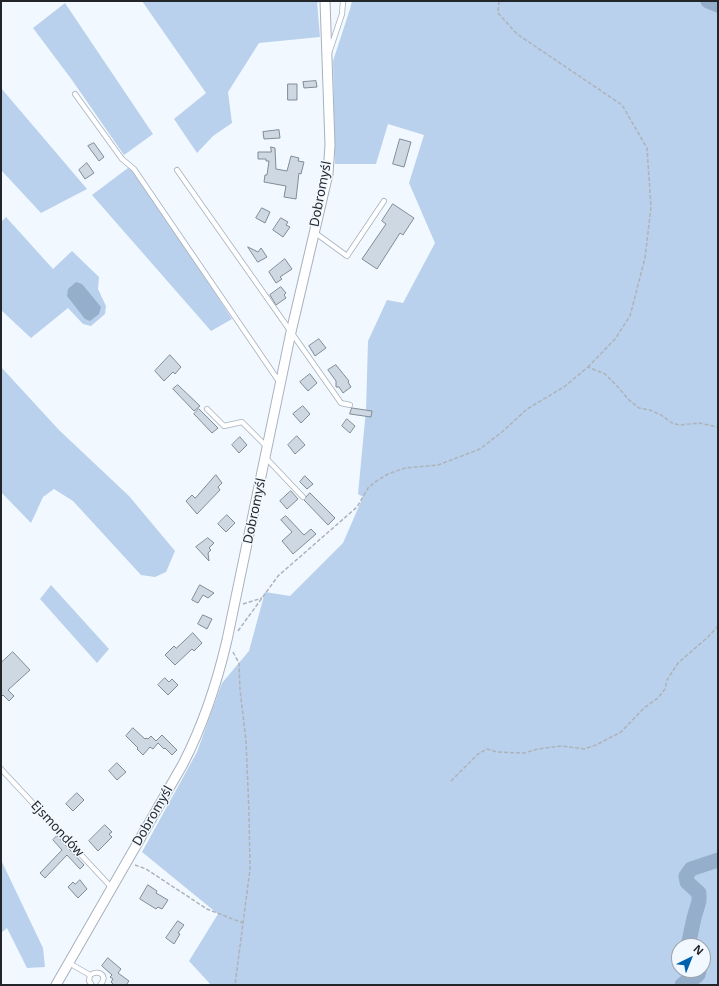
<!DOCTYPE html>
<html>
<head>
<meta charset="utf-8">
<style>
  body { margin:0 }
  #map { position:relative; width:719px; height:986px; overflow:hidden; background:#f1f8ff; font-family:"Noto Sans",sans-serif }
  canvas { display:block }
  .frame { position:absolute; inset:0; border:2px solid #22262a; pointer-events:none }
  .north { position:absolute; left:671px; top:938px; width:40px; height:40px; box-sizing:border-box; background:#f1f8ff; border:1px solid #9ea4aa; border-radius:50%; rotate:43deg; font-size:11px; font-weight:700; line-height:16px; text-align:center; color:#22262a }
  .north::after { content:''; display:block; margin:auto; width:14px; height:18px; background:#0061ae; clip-path:polygon(50% 0,100% 100%,50% 72%,0 100%) }
</style>
</head>
<body>
<div id="map">
<canvas width="719" height="986"></canvas>
<div class="frame"></div>
<div class="north">N</div>
</div>
<script>
const g = document.querySelector('canvas').getContext('2d');
g.lineJoin = 'round';
function paint(path, color) {
  g.fillStyle = color;
  g.fill(path, 'evenodd');
}
function stroke(path, color, width, dash) {
  g.strokeStyle = color;
  g.lineWidth = width;
  g.lineCap = dash ? 'butt' : 'round';
  g.setLineDash(dash || []);
  g.stroke(path);
}
function label(font, color, halo, rows, align = 'center') {
  g.font = font + ' "Noto Sans",sans-serif';
  g.lineWidth = 3;
  g.setLineDash([]);
  g.textBaseline = 'middle';
  g.strokeStyle = halo;
  g.fillStyle = color;
  for (const [text, x, y, turn = 0] of rows) {
    g.save();
    g.translate(x, y);
    g.rotate((+turn || 0) * Math.PI / 180);
    g.textAlign = isNaN(turn) ? turn : align;
    if (halo) g.strokeText(text, 0, 0);
    g.fillText(text, 0, 0);
    g.restore();
  }
}
paint(new Path2D(`
  M142,1H317L320,37L259,43L228,92L232,123L213,136L197,153L174,119L206,93Z
  M352,1H718V985H211L189,961L218,914L142,852L197,752L222,683L249,651L265,592L290,596L343,543L363,497L358,494L366,410L368,341L387,300L403,303L435,243L409,183L424,135L388,124L376,164H335L333,61L350,9ZM679,946H703V970H679Z
  M65,3L153,134L124,155L72,80L33,28Z
  M1,88L87,189L41,213L1,170Z
  M132,165L232,319L211,331L92,195Z
  M6,217L53,269L72,251L99,277L98,289L106,306L105,314L91,326L83,324L68,308L31,338L1,310V222Z
  M1,367L59,430L129,496L175,551L166,572L155,577L141,575L73,501L54,489L43,497L31,523L1,492Z
  M51,585L109,649L97,663L40,599Z
  M1,860L43,948L45,967L27,968L7,928L1,933Z`), '#b9d1ec');
paint(new Path2D(`
  M76,282L82,284L101,307L99,314L90,321L85,319L67,296L68,289Z`), '#95aecb');
stroke(new Path2D(`
  M316,1H318`), '#95aecb', 2.5);
stroke(new Path2D(`
  M708,1L718,5
  M688,946L694,918L699,901V893L687,882L686,876L691,869L718,860
  M682,985C688,978 699,980 699,970`), '#95aecb', 15);
const building = new Path2D(`
  M316,81L317,87L304,88L303,82Z
  M288,84H297V100H288Z
  M279,130L280,138L264,139L263,132Z
  M400,139L411,142L404,167L393,164Z
  M94,143L104,157L99,161L88,146Z
  M271,147L275,148L276,169L287,171L291,156L299,158L298,161L304,162L301,174L299,173L296,199L284,197L286,186L264,182L265,175H267L269,161H266V159H258V152H271Z
  M87,163L94,173L85,179L79,170Z
  M393,204L414,218L403,235L400,233L377,269L362,259L386,224L382,221Z
  M262,208L270,212L265,223L256,218Z
  M281,218L288,222L286,225L290,227L283,237L273,230Z
  M248,247L258,252L261,248L267,257L258,262Z
  M285,259L292,269L280,277L282,279L276,283L269,272Z
  M281,287L286,293L284,295L286,298L276,305L270,295Z
  M319,339L326,348L315,356L309,346Z
  M170,355L181,367L175,374L173,372L164,381L155,371Z
  M336,365L349,381L348,382L351,387L343,393L339,387H336V381L328,370Z
  M310,374L317,383L308,391L300,382Z
  M178,385L200,406L194,411L173,389Z
  M303,406L310,414L301,423L293,414Z
  M352,408L372,411L371,417L350,414Z
  M199,409L218,428L212,433L194,414Z
  M347,419L355,426L350,433L342,426Z
  M297,436L305,445L295,454L288,445Z
  M240,437L247,445L239,453L232,445Z
  M216,475L222,483L218,487L220,490L197,514L186,501L192,495L195,498Z
  M305,476L313,484L307,489L300,482Z
  M291,491L298,499L287,509L280,501Z
  M310,493L335,518L328,525L304,500Z
  M227,515L235,523L226,532L218,524Z
  M286,516L304,535L311,529L316,534L293,554L282,541L292,532L281,520Z
  M208,538L214,543L209,548L211,550L208,553L209,561L196,547Z
  M200,585L214,593L208,598L203,595L198,603L192,600Z
  M203,615L212,619L207,629L198,624Z
  M193,633L202,643L194,651L192,649L175,665L165,655L174,646L176,648Z
  M13,652L30,670L8,690L14,696L9,701L3,695L1,697V663Z
  M165,678L169,682L172,679L178,685L168,695L158,685Z
  M133,728L145,739L146,738L148,739L151,736L156,741L162,735L177,750L172,755L165,748L164,749L158,743L153,749L150,747L143,755L137,749L138,748L126,736Z
  M117,763L126,772L117,780L109,771Z
  M77,793L84,800L73,811L66,804Z
  M105,825L112,832L109,834L112,837L98,851L89,841Z
  M57,836L84,865L80,869L67,855L45,878L40,873L62,850L53,840Z
  M80,880L87,889L78,898L68,887L73,882L75,884Z
  M148,885L157,891L156,893L168,900L162,909L158,907L156,909L140,899Z
  M178,921L184,925L178,933L180,934L174,944L166,938Z
  M108,958L121,969L118,973L129,981L126,985H114L111,982L113,979L110,977L112,975L102,966Z`);
paint(building, '#cdd8e3');
stroke(building, '#818b96', 1);
const lane = new Path2D(`
  M329,53L342,14L343,1
  M75,94L122,159L134,169L280,383
  M177,170L341,403L350,405
  M314,232L347,256L384,201
  M207,409L224,426L242,422L267,447
  M266,458L303,497
  M1,769L112,888
  M69,963L90,975
  M90,975C99,969 109,976 100,985
  M90,975L89,981L92,985`);
const street = new Path2D(`
  M56,985L183,764C203,725 217,683 227,640L291,332L328,174L330,145L325,1`);
stroke(lane, '#a7b1bc', 6);
stroke(street, '#a7b1bc', 11);
stroke(new Path2D(`
  M499,1L498,13L517,34L622,105L647,148L651,207L645,258L630,316L615,339L588,367
  M243,604L262,598
  M238,631L278,576L357,507L368,488L375,482L388,474L405,468L438,465L480,449L502,432L527,409L564,387L588,367L605,374L618,387L628,399L639,408L650,410L661,415L672,423L680,425L699,423L718,427
  M233,652L239,663L240,690L246,740L249,813L250,869L235,985
  M451,781L478,754L487,749L497,752L524,753L538,749L562,746L584,749L596,745L621,732L644,708L658,698L665,689L667,680L678,663L708,637L718,626
  M135,865L146,869L207,909L243,923`), '#adb3b9', 1.5, [4, 2]);
stroke(lane, '#fff', 4.5);
stroke(street, '#fff', 9);
label('13px', '#22262a', '#f1f8ff', [
  ["Dobromyśl",321,194,-79],
  ["Dobromyśl",255,511,-78],
  ["Dobromyśl",153,816,-60],
  ["Ejsmondów",57,829,47]
]);
</script>
</body>
</html>
